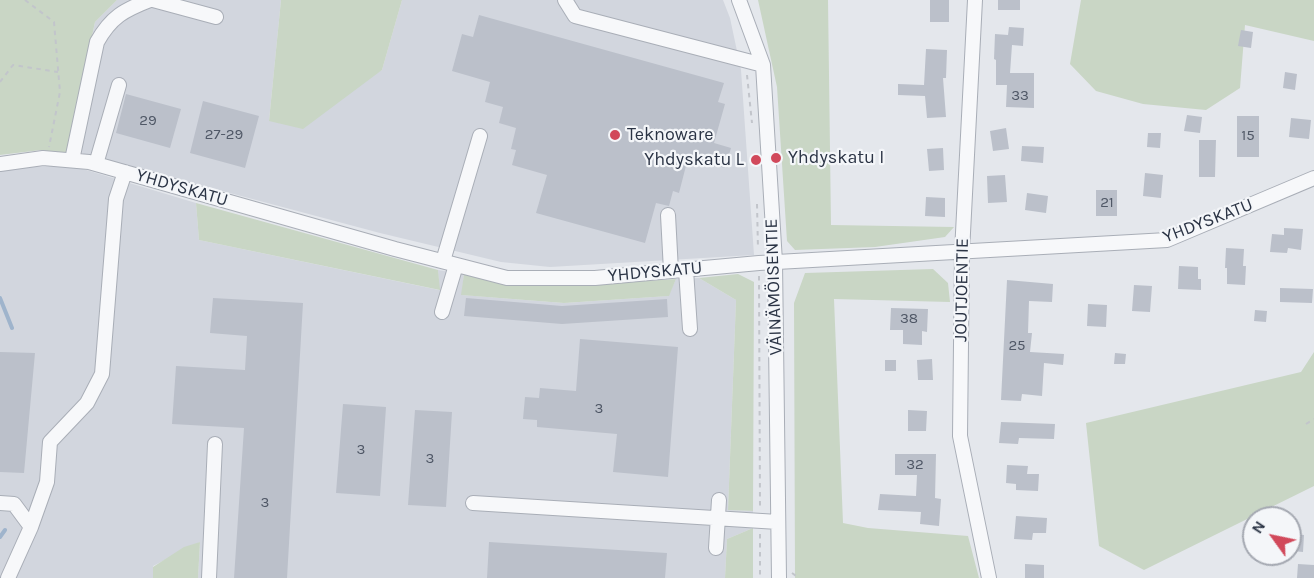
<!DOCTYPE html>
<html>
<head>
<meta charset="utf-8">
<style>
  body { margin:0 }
  #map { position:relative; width:1314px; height:578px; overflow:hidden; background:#e4e7ec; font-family:Karla,sans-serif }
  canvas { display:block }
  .north { position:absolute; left:1242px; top:506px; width:60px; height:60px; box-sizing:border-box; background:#f4f6f9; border:2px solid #a4a8b1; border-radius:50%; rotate:303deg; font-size:16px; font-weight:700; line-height:24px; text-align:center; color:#2b3445 }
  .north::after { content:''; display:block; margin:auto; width:21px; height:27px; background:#d1495b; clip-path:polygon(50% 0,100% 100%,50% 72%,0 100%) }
</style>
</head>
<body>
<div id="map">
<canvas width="1314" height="578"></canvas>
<div class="north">N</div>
</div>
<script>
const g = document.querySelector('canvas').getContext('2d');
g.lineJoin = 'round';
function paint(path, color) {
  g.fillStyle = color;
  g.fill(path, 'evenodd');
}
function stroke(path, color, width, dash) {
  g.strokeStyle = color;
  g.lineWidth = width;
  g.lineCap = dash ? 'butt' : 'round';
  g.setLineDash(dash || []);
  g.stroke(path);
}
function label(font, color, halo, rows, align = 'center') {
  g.font = font + ' Karla,sans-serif';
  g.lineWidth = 4.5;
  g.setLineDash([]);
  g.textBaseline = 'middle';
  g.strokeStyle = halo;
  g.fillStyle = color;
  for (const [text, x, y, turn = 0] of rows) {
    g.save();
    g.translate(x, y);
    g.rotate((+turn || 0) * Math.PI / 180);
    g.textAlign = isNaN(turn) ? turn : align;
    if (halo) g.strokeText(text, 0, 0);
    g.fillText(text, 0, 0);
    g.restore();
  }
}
paint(new Path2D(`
  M117,0H281L269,121L382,70L402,0H723L730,18L741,70L754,255L550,267L501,262L380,233L91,156L67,154L95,22Z
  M56,166L83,169L196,203L199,240L439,290L438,270L464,274L462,295L564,303L668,296L676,279L699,278L736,300L728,510L753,511V528L727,539L725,578H198L200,542L153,566V578H5L0,576V170L8,168Z`), '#d2d6de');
paint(new Path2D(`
  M0,0H117L95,22L67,154L41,150L0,155Z
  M281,0H402L382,70L303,129L269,121Z
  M758,0H828L831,225L954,227L945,237L875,247L795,250L787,241L777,87Z
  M1081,0H1314V41L1245,25L1240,88L1206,110L1143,104L1096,91L1070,64Z
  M196,203L438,270L440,290L199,240Z
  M933,269L948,283L950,302L834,299L843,523L868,528L968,536L979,578H795L794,303L805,273Z
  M464,274L597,284L676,279L669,296L564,303L461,295Z
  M738,274L754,282L753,511L728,510L736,300L699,278Z
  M1314,352V486L1144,570L1099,546L1086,423L1301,372Z
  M753,528V578H725L727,539Z
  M200,542L198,578H153V567L184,547Z`), '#c9d6c5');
stroke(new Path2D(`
  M0,298L12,328
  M0,537L5,530`), '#9fb4cc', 4);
paint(new Path2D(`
  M930,0H949V22H930Z
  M998,0H1020V10H998Z
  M479,15L724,83L718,102L725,104L714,143L731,148L725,168L688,158L679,193L673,191L669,206L656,203L645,243L536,213L547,175L512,165L516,150L511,149L516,128L499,123L503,107L485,102L490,82L452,71L462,34L473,37Z
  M1009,27L1024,28L1023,46L1012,45L1010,73H1034V108L1006,107L1007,85H996V60L994,59L995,34L1008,35Z
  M1241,30L1253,32L1251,48L1238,46Z
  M926,49L947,50L946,78H943L946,117L927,118L925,96L898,95V84L924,85Z
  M1285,72L1297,74L1295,90L1283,88Z
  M126,94L181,109L170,148L116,133Z
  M203,101L259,116L245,168L190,153Z
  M1187,115L1202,117L1200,133L1184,131Z
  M1237,116H1259V157H1237Z
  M1291,118L1311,120L1309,139L1289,137Z
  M1006,128L1009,149L993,151L990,131Z
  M1148,133H1161L1160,148L1147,147Z
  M1199,140H1216L1215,177H1199Z
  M1022,146L1044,147L1043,163L1021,161Z
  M943,148L944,170L929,171L927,149Z
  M1145,173L1163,175L1161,198L1143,196Z
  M1005,175L1007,202L988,203L987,176Z
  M1096,190H1117V216H1096Z
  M1027,193L1048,196L1046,213L1025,210Z
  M926,197L945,198V217L925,216Z
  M1284,228L1303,229L1301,250L1288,248L1287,253L1270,252L1272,234L1284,235Z
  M1226,248L1244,249L1243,266H1246L1245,285L1227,284V268H1225Z
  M1179,266L1198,267V279H1201V290L1178,289Z
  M1007,280L1053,284L1052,302L1029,301L1028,333H1032L1030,352L1064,354L1063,365L1044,363L1042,396L1022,394L1021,401L1001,400Z
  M1134,285L1152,286L1150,312L1132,311Z
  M1280,288L1313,289L1312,303L1280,302Z
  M213,298L303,303L287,578H234L244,428L172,424L176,366L245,370L247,336L210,333Z
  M466,298L562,306L667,299L668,317L562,324L464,316Z
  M1088,304L1107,305L1106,327L1087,326Z
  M891,308L928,309L927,332L922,331V345L903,344V330H890Z
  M1255,310L1267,311L1266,322L1254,321Z
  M580,339L678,347L668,477L613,472L617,434L537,427V420L523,419L525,397L539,398L540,388L576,391Z
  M0,352L35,353L24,473L0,472Z
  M1115,353L1126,354L1125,364H1114Z
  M932,359L933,380H918L917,360Z
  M885,360H896V371H885Z
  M343,404L386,407L380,496L336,493Z
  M415,410L452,412L446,507L408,505Z
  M908,410L927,411L926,431H908Z
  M1001,422L1055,424L1054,439L1019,438L1018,444L999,443Z
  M895,454H936L935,498L941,499L939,526L920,524L921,512L878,510L880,494L916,496L917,475H895Z
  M1007,465L1028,466L1027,474H1039L1038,491L1016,490V484L1006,483Z
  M1016,516L1047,518L1046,533H1033L1032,540L1014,539Z
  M1294,534L1304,535L1303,552L1293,551Z
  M489,542L667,553L665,578H487Z
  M1025,564L1044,565V578H1025Z
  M1298,564L1314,565V578H1297Z`), '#bbc0ca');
const minor = new Path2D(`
  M153,0L216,17
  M565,0L575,16L763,65
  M739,0L763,65L775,262L779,578
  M975,0L962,252L960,436L989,578
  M72,160L97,42C111,17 124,10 150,0
  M0,164L43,158L89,162L395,249L507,278H595L759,263L1167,240L1314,178
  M96,164L119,85
  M668,215L671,271
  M443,261L480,136
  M686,270L690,329
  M442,312L456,265
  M0,503L14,504L31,527L8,578
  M473,503L778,522
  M31,527L47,482L50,442L87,403L102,374L116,199L125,172
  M716,548L719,500
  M209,578L215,444`);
stroke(minor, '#a9aeb7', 16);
stroke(new Path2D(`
  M25,0L54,22L60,92L49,147
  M747,75L752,123
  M0,82L13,65L58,72
  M757,204L758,249
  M759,276L760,507
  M1306,424L1314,419
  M760,534V578
  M792,573L799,578`), '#c2c5cb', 2, [4.5, 4.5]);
stroke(minor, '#f7f8fa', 14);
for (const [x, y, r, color] of [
  [615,135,6,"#d1495b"],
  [776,158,6,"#d1495b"],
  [756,160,6,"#d1495b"]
]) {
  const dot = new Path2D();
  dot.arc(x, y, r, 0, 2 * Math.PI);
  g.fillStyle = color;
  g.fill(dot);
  stroke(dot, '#f4f6f9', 2);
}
label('15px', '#4f5766', null, [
  ["33",1020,96],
  ["29",148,121],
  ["27-29",224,135],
  ["15",1248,136],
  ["21",1107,203],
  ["38",909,319],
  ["25",1017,346],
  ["3",599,409],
  ["3",361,450],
  ["3",430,459],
  ["32",915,465],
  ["3",265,503]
]);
label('18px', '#2b3445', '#f4f6f9', [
  ["Teknoware",627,135],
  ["Yhdyskatu I",788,158],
  ["Yhdyskatu L",744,160,"right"]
], 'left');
label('18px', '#2b3445', '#f4f6f9', [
  ["YHDYSKATU",182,188,16],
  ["YHDYSKATU",1208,221,-21],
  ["YHDYSKATU",655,272,-5],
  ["VÄINÄMÖISENTIE",774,287,-92],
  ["JOUTJOENTIE",962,290,-89]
]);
</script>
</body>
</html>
